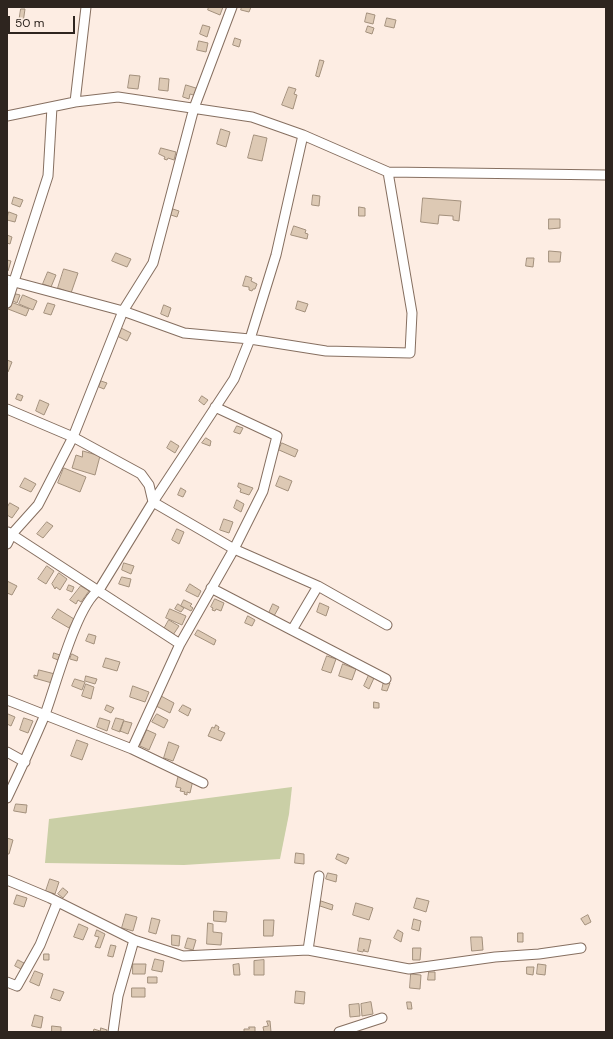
<!DOCTYPE html>
<html>
<head>
<meta charset="utf-8">
<style>
  body { margin:0 }
  #map { position:relative; width:613px; height:1039px; overflow:hidden; background:#fdede3; font-family:"DM Sans",sans-serif }
  canvas { display:block }
  .frame { position:absolute; inset:0; border:8px solid #2e251f; pointer-events:none }
  .scale { position:absolute; left:8px; top:16px; width:67px; height:18px; box-sizing:border-box; border:2px solid #2e251f; border-top:0; padding-left:5px; font-size:12px; line-height:14px; white-space:nowrap; color:#2e251f; -webkit-text-stroke:3px #fdede3; paint-order:stroke }
</style>
</head>
<body>
<div id="map">
<canvas width="613" height="1039"></canvas>
<div class="frame"></div>
<div class="scale">50 m</div>
</div>
<script>
const g = document.querySelector('canvas').getContext('2d');
g.lineJoin = 'round';
function paint(path, color) {
  g.fillStyle = color;
  g.fill(path, 'evenodd');
}
function stroke(path, color, width, dash) {
  g.strokeStyle = color;
  g.lineWidth = width;
  g.lineCap = dash ? 'butt' : 'round';
  g.setLineDash(dash || []);
  g.stroke(path);
}
paint(new Path2D(`
  M292,787L289,814L280,859L184,865L45,863L49,819Z`), '#cacfa6');
const building = new Path2D(`
  M209,7H223L220,15L208,10Z
  M242,7H251L249,12L241,10Z
  M21,9H25L23,23L19,22Z
  M367,13L375,15L373,24L365,22Z
  M387,18L396,20L394,28L385,26Z
  M203,25L210,27L207,37L200,34Z
  M368,26L374,28L372,34L366,32Z
  M235,38L241,40L239,47L233,45Z
  M199,41L208,43L206,52L197,50Z
  M320,60L324,61L319,77L316,76Z
  M130,75L140,76L138,89L128,88Z
  M160,78L169,79L168,91L159,90Z
  M186,85L199,89L197,96L190,94L189,99L183,97Z
  M289,87L296,89L294,94L297,95L293,109L282,105Z
  M221,129L230,132L226,147L217,144Z
  M254,135L267,138L262,161L248,158Z
  M161,148L176,152L174,160L168,158L167,160L164,159L165,157L159,154Z
  M313,195L320,196L319,206L312,205Z
  M14,197L23,200L20,207L12,204Z
  M423,198L461,201L459,221L453,220V216L439,215L438,224L421,222Z
  M359,207L365,208V216H359Z
  M173,209L179,211L177,217L171,215Z
  M9,212L17,215L15,222L7,220Z
  M549,219H560V228L549,229Z
  M294,226L306,230L305,233L308,234L307,239L291,235Z
  M7,235L12,237L10,244L7,243Z
  M549,251L561,252L560,262H549Z
  M116,253L131,259L127,267L112,261Z
  M527,258H534L533,267L526,266Z
  M7,260L11,261L8,271H7Z
  M64,269L78,273L70,296L65,294L66,291L58,288Z
  M48,272L56,275L51,287L43,284Z
  M246,276L252,278L251,281L257,284L255,289H253L252,291L249,290V287L243,286Z
  M16,294L20,295L17,303L13,301Z
  M23,295L37,301L33,310L19,304Z
  M298,301L308,304L305,312L296,309Z
  M11,302L29,309L26,316L8,309Z
  M48,303L55,305L51,315L44,313Z
  M164,305L171,308L168,317L161,314Z
  M121,328L131,333L127,341L117,336Z
  M7,360L12,362L8,372H7Z
  M101,381L107,383L104,389L99,387Z
  M18,394L23,396L21,401L16,399Z
  M202,396L208,400L204,405L199,401Z
  M40,400L49,404L44,415L36,411Z
  M237,426L243,428L240,434L234,432Z
  M206,438L211,441L210,446L202,443Z
  M171,441L179,446L175,453L167,448Z
  M282,443L298,450L295,457L279,450Z
  M83,451L100,456L95,475L72,468L76,455L82,457Z
  M64,468L86,477L80,492L58,483Z
  M280,476L292,481L288,491L276,486Z
  M25,478L36,484L31,492L20,487Z
  M239,483L253,488L249,495L240,492L241,489L238,487Z
  M181,488L186,491L183,497L178,495Z
  M237,500L244,504L241,512L234,508Z
  M10,503L19,508L12,518L7,515V508Z
  M224,519L233,522L229,533L220,530Z
  M47,522L53,526L43,538L37,534Z
  M177,529L184,532L179,544L172,540Z
  M124,563L134,566L131,574L122,570Z
  M47,566L54,571L46,584L38,579Z
  M59,573L67,579L60,590L56,587L55,589L52,584Z
  M122,577L131,579L129,587L119,584Z
  M7,581L17,586L12,595L7,593Z
  M190,584L201,591L198,597L186,591Z
  M69,585L74,587L72,592L67,590Z
  M81,586L89,591L81,602L78,600L76,604L70,600Z
  M215,599L224,603L221,611L216,609L215,611L212,610L213,608L211,607Z
  M184,600L192,604L190,606L193,608L191,611L181,606Z
  M320,603L329,607L326,616L317,612Z
  M178,604L184,608L181,612L175,609Z
  M273,604L279,607L274,616L269,613Z
  M58,609L74,619L69,628L52,618Z
  M170,609L186,616L182,625L166,618Z
  M248,616L255,620L252,626L245,623Z
  M169,620L179,626L173,635L164,629Z
  M198,630L216,640L214,645L195,635Z
  M89,634L96,636L94,644L86,641Z
  M54,653L60,655L58,660L53,658Z
  M72,654L78,657L77,661L70,659Z
  M327,656L336,659L331,673L322,670Z
  M106,658L120,662L117,671L103,667Z
  M343,664L356,669L352,680L339,676Z
  M39,670L55,674L52,683L34,678V675L37,676Z
  M369,675L374,678L369,689L364,686Z
  M86,676L97,679L95,684L85,681Z
  M75,679L85,682L82,690L72,686Z
  M384,681L390,683L387,691L382,690Z
  M86,684L94,687L91,699L82,696Z
  M133,686L149,692L145,702L130,697Z
  M161,696L174,703L170,713L156,706Z
  M374,702L379,703V708H374Z
  M107,705L114,708L111,713L105,710Z
  M183,705L191,709L188,716L179,711Z
  M8,714L15,717L11,726L7,724Z
  M157,714L168,720L164,728L152,722Z
  M24,718L33,721L28,733L20,730Z
  M100,718L110,721L107,731L97,727Z
  M116,718L124,720L120,732L112,729Z
  M124,721L132,723L128,734L120,731Z
  M216,725L219,727L218,730L225,733L221,741L208,736L212,727L214,728Z
  M147,730L156,734L149,750L140,746Z
  M77,740L88,744L82,760L71,756Z
  M169,742L179,746L173,761L164,758Z
  M179,774L193,780L190,793L187,792V795L184,794L185,792L180,791L181,788L176,787Z
  M16,804L27,805L26,813L14,811Z
  M7,838L13,840L9,854H7Z
  M296,853L304,854V864L295,863Z
  M338,854L349,858L346,864L336,859Z
  M328,873L337,875L336,882L326,879Z
  M50,879L59,882L55,894L46,891Z
  M63,888L68,892L63,898L58,894Z
  M17,895L27,898L24,907L14,904Z
  M417,898L429,901L426,912L414,908Z
  M321,901L333,905L332,910L320,906Z
  M356,903L373,908L369,920L353,915Z
  M214,911L227,912L226,922L214,921Z
  M126,914L137,917L133,931L122,928Z
  M588,915L591,922L585,925L581,919Z
  M152,918L160,920L156,934L149,932Z
  M414,919L421,921L419,931L412,929Z
  M264,920H274L273,936H264Z
  M208,923L213,924V932L222,933L221,945L207,944Z
  M79,924L88,928L83,940L74,937Z
  M97,930L105,934L100,948L95,947L99,937L95,936Z
  M398,930L403,933L401,942L394,938Z
  M518,933H523V942H518Z
  M172,935L180,936L179,946L172,945Z
  M471,937H482L483,950L472,951Z
  M188,938L196,940L193,950L185,948Z
  M360,938L371,940L368,952L364,951V949L363,952L358,951Z
  M111,945L116,946L113,957L108,956Z
  M413,948H421L420,960H413Z
  M44,954H49V960H44Z
  M155,959L164,961L162,972L152,970Z
  M18,960L24,963L21,969L15,966Z
  M264,960V975H254V961Z
  M133,964H146L145,974H133Z
  M239,964L240,975H234L233,965Z
  M538,964L546,965L545,975L537,974Z
  M527,967H534L533,975L527,974Z
  M35,971L43,974L39,986L30,982Z
  M429,972H435V980H428Z
  M411,974L421,975L420,989L410,988Z
  M148,977H157V983H148Z
  M132,988H145V997H132Z
  M54,989L64,992L60,1001L51,998Z
  M296,991L305,992L304,1004L295,1003Z
  M371,1002L373,1014L362,1016L361,1004Z
  M407,1002H411L412,1009H408Z
  M359,1004L360,1016L350,1017L349,1005Z
  M35,1015L43,1017L41,1028L32,1026Z
  M267,1021H270L271,1032H264L263,1027L268,1026Z
  M52,1026L61,1027V1032H52Z
  M249,1027H255V1032H244V1029H249Z
  M101,1028L107,1030L106,1032H93L94,1029L100,1031Z`);
paint(building, '#ddc9b4');
stroke(building, '#a3907c', 1);
const street = new Path2D(`
  M75,102L86,7
  M7,116L75,102L118,97L252,117L303,135L388,172L606,175
  M7,280L123,311L184,333L250,339L326,351L410,353L412,313L388,172
  M7,303L48,176L52,107
  M7,409L73,437L141,474L149,485L153,502L234,549L318,586L387,625
  M8,532L180,644
  M7,544L12,534L38,505L73,437L123,311L153,263L194,108L232,7
  M211,588L386,679
  M292,630L318,586
  M7,700L132,749L203,783
  M132,749L180,644L234,549L263,491L277,436L215,407
  M7,752L25,762
  M7,798C20,771 32,745 44,717C55,689 76,605 99,590L153,502L234,379L250,339L276,255L303,135
  M7,880L50,898L134,940L183,956L308,950L409,969L495,957L539,954L581,948
  M308,950L319,876
  M7,982L17,986L40,945L57,903
  M113,1032L118,996L134,940
  M339,1032L382,1018`);
stroke(street, '#866f60', 11);
stroke(street, '#fff', 9);
</script>
</body>
</html>
